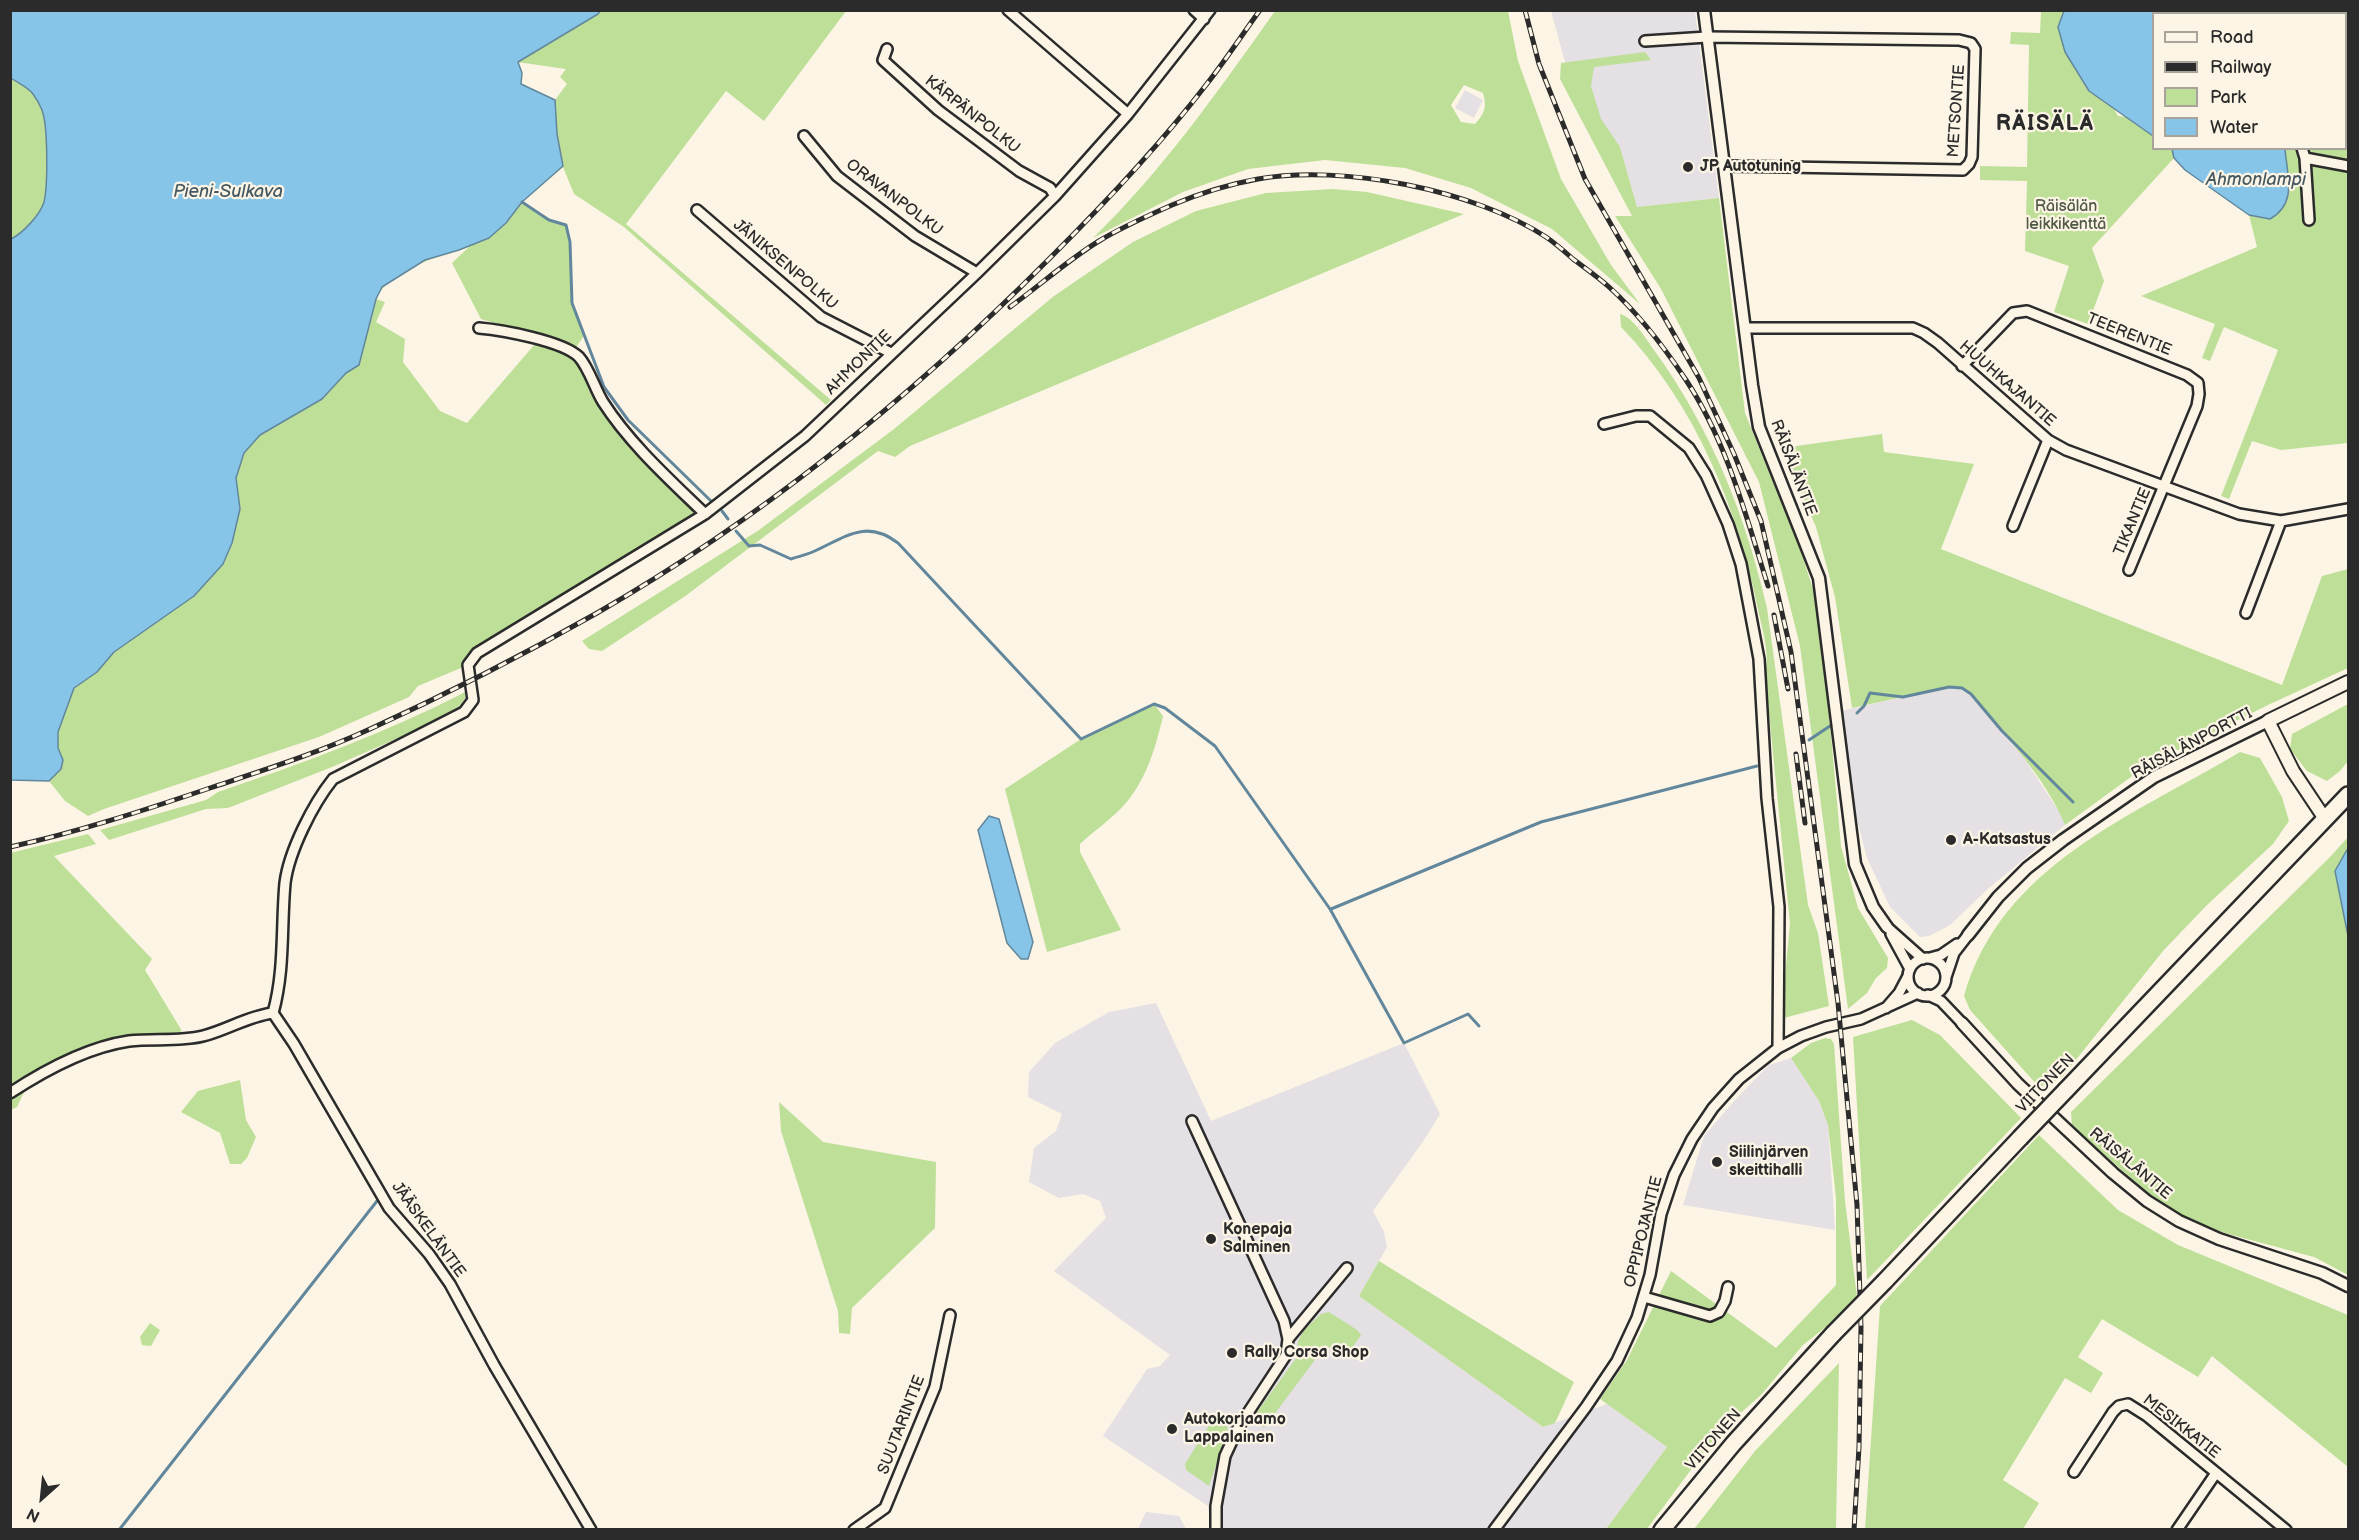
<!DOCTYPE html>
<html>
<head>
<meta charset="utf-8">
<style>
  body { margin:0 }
  #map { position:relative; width:2359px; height:1540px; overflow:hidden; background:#fcf5e5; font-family:"Balsamiq Sans",sans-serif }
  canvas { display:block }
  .frame { position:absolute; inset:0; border:12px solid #2b2b2b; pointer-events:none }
  .legend { position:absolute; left:2152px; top:12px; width:195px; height:138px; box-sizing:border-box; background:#fcf5e5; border:2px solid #a8a49b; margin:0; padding:8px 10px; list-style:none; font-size:18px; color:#2b2b2b }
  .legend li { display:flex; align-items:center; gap:12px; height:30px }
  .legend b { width:30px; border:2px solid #a8a49b }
  .north { position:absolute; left:12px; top:1468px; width:60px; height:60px; -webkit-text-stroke:4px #fcf5e5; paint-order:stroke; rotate:207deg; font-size:16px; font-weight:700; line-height:24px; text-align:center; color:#2b2b2b }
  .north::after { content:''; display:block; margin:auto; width:21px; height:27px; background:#2b2b2b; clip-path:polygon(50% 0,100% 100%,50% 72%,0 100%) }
</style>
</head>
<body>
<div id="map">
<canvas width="2359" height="1540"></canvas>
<div class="frame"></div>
<ul class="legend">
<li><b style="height:8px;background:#fcf5e5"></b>Road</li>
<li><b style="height:8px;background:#2b2b2b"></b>Railway</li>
<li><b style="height:16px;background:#bedf98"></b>Park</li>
<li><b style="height:16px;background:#86c5e7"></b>Water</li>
</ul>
<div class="north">N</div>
</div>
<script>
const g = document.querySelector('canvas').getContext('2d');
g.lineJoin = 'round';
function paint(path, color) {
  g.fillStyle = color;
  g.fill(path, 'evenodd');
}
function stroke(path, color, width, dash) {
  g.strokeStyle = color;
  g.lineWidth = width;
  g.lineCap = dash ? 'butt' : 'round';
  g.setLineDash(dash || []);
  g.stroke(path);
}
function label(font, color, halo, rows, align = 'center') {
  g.font = font + ' "Balsamiq Sans",sans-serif';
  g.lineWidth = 4.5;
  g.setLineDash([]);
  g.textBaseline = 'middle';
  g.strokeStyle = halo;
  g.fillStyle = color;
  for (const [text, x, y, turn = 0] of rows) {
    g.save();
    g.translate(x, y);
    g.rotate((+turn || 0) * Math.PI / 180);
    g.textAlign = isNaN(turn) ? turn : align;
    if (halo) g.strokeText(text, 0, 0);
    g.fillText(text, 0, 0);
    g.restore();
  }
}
paint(new Path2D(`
  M1551,11H1695L1719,198L1637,207L1620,147L1571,84Z
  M1465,90L1483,100L1474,118L1455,108Z
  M1949,687L1962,688L1971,694L2018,749L2060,813L2065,825L1989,888L1950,925L1929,936L1920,937L1890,907L1867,858L1844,770L1836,712Z
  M1156,1003L1211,1121L1404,1043L1440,1114L1424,1140L1373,1211L1384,1232L1387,1247L1359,1296L1543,1427L1607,1404L1667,1447L1606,1529H1211L1208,1506L1103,1436L1147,1369L1160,1366L1170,1355L1054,1271L1106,1218L1100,1201L1083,1194L1059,1198L1029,1182L1034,1148L1056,1131L1062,1114L1028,1097L1029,1072L1055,1043L1109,1012Z
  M1791,1058L1819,1101L1828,1125L1835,1230L1683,1205L1704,1136L1735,1100L1769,1065Z
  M1146,1512L1179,1516L1186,1529H1138Z`), '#e4e0e3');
paint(new Path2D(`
  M554,11H846L764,121L726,91L626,224L831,400L826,405L624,227L574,194L563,167L522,202L549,220L566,225L570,242L572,303L585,334L575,349L603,402L705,514L477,653L468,665L418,686L409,697L319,737L104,809L88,816L65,801L49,781L11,780L10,722L521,84L555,100L567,84L560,77L566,69L517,62ZM470,246L452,263L481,319L541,337L467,423L440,411L403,362L405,339L376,322L385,302L376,299C392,266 439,258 470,246Z
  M1275,11H1508L1518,61L1561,179L1611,265L1640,304L1552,229L1471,188L1405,168L1325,160L1248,169L1183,192L1093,238C1163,170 1219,90 1275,11ZM1464,85L1483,93C1487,107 1485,113 1475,124L1461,122L1451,105Z
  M2041,11H2064L2058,27L2065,52L2088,91L2111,104L2118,116L2126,117L2153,136L2154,148L2172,149L2174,158L2092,248L2104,281L2088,324L2054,312L2069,266L2025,251L2027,181L1980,180V166L2027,167L2029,45L2010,44L2011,32L2040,33Z
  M2269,11H2348V443L2281,450L2252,441L2229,499L2221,496L2278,350L2224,327L2210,361L2202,358L2215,324L2141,296L2257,247L2249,215L2270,219L2289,194L2285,149L2346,148V14H2270Z
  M1645,52L1651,60L1594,67L1591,86L1601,119L1620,147L1637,207L1719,198L1745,413L1801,552L1814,592L1829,714L1841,846L1858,908L1888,958L1887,968L1876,978L1867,993L1848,1009L1800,646L1759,482L1661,289L1615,216H1632L1560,79L1561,63Z
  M10,78C18,83 28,87 33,94C36,98 40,105 42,110C48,126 48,185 44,202C40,215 23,233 11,239Z
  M1333,189L1367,192L1464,214L910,446L895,457L878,451L684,597L602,651L589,649L582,641L759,530L894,429L1054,296L1133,242L1196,211L1266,193Z
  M1620,314C1633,317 1646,339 1654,350C1711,429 1745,513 1767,608L1808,905L1818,933L1829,1006L1784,1018L1782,1008L1790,924L1765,673C1770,654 1763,633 1759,614C1739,511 1695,403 1621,327Z
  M1882,434L1884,452L1974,464L1941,549L2282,685L2322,576L2348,569V668L2268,705L2146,766L2065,825C2047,780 2003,732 1971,695L1962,688L1949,687L1852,708L1835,597L1816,527L1782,448Z
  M465,692V698L459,707L421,728L332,767L228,808L206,809L109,840L100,830L206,800L218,792C303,763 386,733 465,692Z
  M1154,704L1163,716C1156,746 1147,778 1126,803C1113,818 1095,830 1080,844V852L1121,930L1047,952L1005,789L1081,739Z
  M2348,704V761L2340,771L2327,781L2307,771L2290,749L2292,734Z
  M2240,752L2260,758L2282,797L2289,821L2273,844L2207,905L2163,951L2063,1076L2049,1085L2038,1086L1970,1010L1964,996C2001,865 2133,816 2240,752Z
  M88,834L96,844L54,856L152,959L145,970L182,1031L165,1039L156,1038L84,1054L29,1081L17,1107L11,1110L10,853Z
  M2348,837V848L2335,871L2348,936V1275L2314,1257L2206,1228L2160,1203L2072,1127L2071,1112L2330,857Z
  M1912,1020L1940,1035L2021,1118L1867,1280L1853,1037Z
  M1825,1038L1831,1039L1834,1044L1845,1201L1857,1297L1827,1326L1803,1345L1761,1395L1719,1432L1647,1529H1606L1667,1447L1600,1399L1627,1360L1671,1271L1776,1348L1836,1285V1198L1828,1125L1819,1101L1791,1058L1811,1043Z
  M240,1080L246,1120L256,1137L247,1158L241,1164H230L220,1133L181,1112L198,1091Z
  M779,1102L823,1142L936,1162L935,1228L852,1308L850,1334L839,1333L838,1311L781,1131Z
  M2039,1135L2118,1210L2178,1245L2348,1315V1467L2212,1356L2198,1377L2102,1319L2078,1357L2103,1373L2091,1393L2065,1378L2003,1480L2039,1503L2023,1529H1865L1880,1306Z
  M1379,1261L1574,1382L1555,1423L1543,1427L1359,1296Z
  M1329,1312L1357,1330L1361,1335L1345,1358L1326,1345L1264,1428L1256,1420L1255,1415L1297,1357L1298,1341L1304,1330L1321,1314Z
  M150,1323L160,1330L151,1346L142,1345L140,1337Z
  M1839,1363L1836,1529H1694L1755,1451Z
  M1213,1419L1227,1426L1228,1431L1209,1486L1186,1470L1185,1464Z`), '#bedf98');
const water = new Path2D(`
  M2269,10L2270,13L2154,14L2153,136L2089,91L2065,52L2058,27L2064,11Z
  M10,11H600L598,14L518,62L522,73L521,84L555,100L557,134L563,166L522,202L506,223L489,238L459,250L425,260L382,287L376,299L359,365L346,373L322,399L260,435L244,453L236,478L240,509L232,543L223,564L194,596L114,652L97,672L74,688L58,732V748L63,760L61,769L49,781L10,780L11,239C23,233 40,215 44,202C48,185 48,126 42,110C40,105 36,98 33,94C28,87 18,83 11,78Z
  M2172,149H2285C2287,175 2298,203 2270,219L2249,215L2185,170L2174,158Z
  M989,816L999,819L1033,942L1028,959H1021L1007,943L978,830Z
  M2348,848V936L2335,871Z`);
paint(water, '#86c5e7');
stroke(water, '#62879c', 1.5);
stroke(new Path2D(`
  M522,202L549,220L566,225L570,242L572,303L604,387L628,420L711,501
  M722,511L728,519
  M736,531L749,546L760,545L791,559C800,556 810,554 819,549C848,535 868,520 898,543L1081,739L1154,704L1165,708L1215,746L1330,909L1404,1043L1468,1014L1479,1026
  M1857,713L1864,706L1870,693L1903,697L1949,687L1962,688L1971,694L2002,731L2073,802
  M1809,740L1830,726
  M1331,909L1541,822L1757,766
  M119,1530L377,1201`), '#62879c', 3);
const minor = new Path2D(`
  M1008,10L1128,114
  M1194,10L1204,19
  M2280,10V14
  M1645,41L1707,37L1959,40L1971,43L1975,49L1972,157L1969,164L1963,170L1726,166
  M887,49L883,60L938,110L1019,171L1050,188L1055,196
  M804,136L837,176L915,236L977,273
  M2302,148L2305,158L2309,220
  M2305,158L2348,166
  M697,210L821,317L891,353
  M479,328C502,330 563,341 579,357C589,368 595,389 603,402C630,444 669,479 705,514
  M1745,328H1913L1924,333L1938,343L2048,440L2066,450L2239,514L2281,521L2348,509
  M1962,366L2013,313L2027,311L2187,375L2198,383L2199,394L2197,406L2129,570
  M1604,424L1636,416H1650L1689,448L1706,475L1728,524L1741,564L1759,659L1767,798L1779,907L1778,1048
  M2013,526L2048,440
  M2246,613L2281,521
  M1887,927L1923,959
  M1891,934L1910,969
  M1930,958L1941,955L1957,944
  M1908 977a19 19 0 1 1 38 0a19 19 0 1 1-38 0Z
  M1946,977L1954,953L1968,935
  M1928,995L1941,1001L1962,1023
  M1886,1008L1899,993L1908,976
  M273,1013C285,970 281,927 285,883C289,851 313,804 333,779L464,712L473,700L468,665L477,653L705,514L805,436L977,273L1055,196L1128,114L1210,10
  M273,1013L294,1044L389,1208L429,1254L450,1284L494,1365L591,1530
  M10,1093C45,1070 88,1047 129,1041C153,1038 179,1042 203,1036C227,1030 248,1016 273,1013
  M1192,1121L1284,1321L1288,1339L1286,1355L1238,1428L1225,1456L1216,1506V1530
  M1644,1297L1710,1316L1719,1312L1725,1301L1728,1287
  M1288,1339L1347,1268
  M2074,1472L2113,1412L2119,1406L2128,1404L2147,1416L2286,1530
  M854,1530L885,1508L935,1387L950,1315
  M1494,1530L1586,1407L1617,1361L1637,1318L1650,1275L1661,1214L1674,1175L1692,1139L1713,1108L1739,1079L1778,1048L1801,1036L1826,1027L1861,1019L1918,993
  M2177,1530L2216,1473`);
const tertiary = new Path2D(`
  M1704,10L1752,385L1759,427L1819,578L1855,864L1873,907L1887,927
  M1968,935L1998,897L2027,868L2063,840L2154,777L2268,721
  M1962,1023L2018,1084L2113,1173L2147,1201L2179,1221L2219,1239L2322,1273L2348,1286`);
const secondary = new Path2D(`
  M2325,819L2293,771L2268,721L2348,682`);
const trunk = new Path2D(`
  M2066,1090L2348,795
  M1885,1281L2020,1138
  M1662,1530L1733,1444L1833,1334`);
stroke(minor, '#2b2b2b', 14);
stroke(tertiary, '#2b2b2b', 15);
stroke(secondary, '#2b2b2b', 16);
stroke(trunk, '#2b2b2b', 20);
stroke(minor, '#fcf5e5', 9);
stroke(tertiary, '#fcf5e5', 10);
stroke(secondary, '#fcf5e5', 12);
stroke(trunk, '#fcf5e5', 15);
const rail = new Path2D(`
  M1525,10L1539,64L1585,179L1699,378L1734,454L1761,521L1791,652L1838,1003L1857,1205L1861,1327L1859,1447L1854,1530
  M1010,307C1039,286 1068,260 1099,241C1122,227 1147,216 1172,205C1198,194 1230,184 1258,179C1343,164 1474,190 1546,237C1555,243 1564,251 1573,259C1585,268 1598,277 1609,287C1638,313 1664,347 1686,380C1727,442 1746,516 1768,586
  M1774,615L1788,689
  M1796,754L1805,823
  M10,847C78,832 145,810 210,788C264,770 318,753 370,729C447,694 523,655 597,613C764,517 915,394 1051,257C1105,203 1159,146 1206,85C1225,61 1242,35 1260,10`);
stroke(rail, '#2b2b2b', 5);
stroke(rail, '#fcf5e5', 3, [9]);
const trunkBridge = new Path2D(`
  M2020,1138L2066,1090
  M1833,1334L1885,1281`);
stroke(trunkBridge, '#2b2b2b', 20, []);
stroke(trunkBridge, '#fcf5e5', 15);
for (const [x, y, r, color] of [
  [1688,167,6,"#2b2b2b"],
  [1951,840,6,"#2b2b2b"],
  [1717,1162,6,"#2b2b2b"],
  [1211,1239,6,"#2b2b2b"],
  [1232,1353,6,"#2b2b2b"],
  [1172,1429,6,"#2b2b2b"]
]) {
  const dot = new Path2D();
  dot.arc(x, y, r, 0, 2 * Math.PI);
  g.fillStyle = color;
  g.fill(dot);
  stroke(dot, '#fcf5e5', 2);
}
label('16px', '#2b2b2b', '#fcf5e5', [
  ["METSONTIE",1957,111,-86],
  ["KÄRPÄNPOLKU",972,115,38],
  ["ORAVANPOLKU",894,198,37],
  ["JÄNIKSENPOLKU",785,265,40],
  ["TEERENTIE",2129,335,22],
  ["AHMONTIE",859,363,-44],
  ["HUUHKAJANTIE",2007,384,41],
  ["RÄISÄLÄNTIE",1793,468,69],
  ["TIKANTIE",2133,522,-67],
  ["RÄISÄLÄNPORTTI",2192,744,-28],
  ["VIITONEN",2046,1084,-46],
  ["RÄISÄLÄNTIE",2130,1164,40],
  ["JÄÄSKELÄNTIE",428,1230,54],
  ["OPPIPOJANTIE",1644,1232,-76],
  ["SUUTARINTIE",902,1425,-69],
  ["MESIKKATIE",2181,1427,38],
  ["VIITONEN",1714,1440,-49]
]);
label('bold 16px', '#2b2b2b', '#fcf5e5', [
  ["JP Autotuning",1700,167],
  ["A-Katsastus",1963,840],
  ["Siilinjärven",1729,1153],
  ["skeittihalli",1729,1171],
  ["Konepaja",1223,1230],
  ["Salminen",1223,1248],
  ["Rally Corsa Shop",1244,1353],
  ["Autokorjaamo",1184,1420],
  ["Lappalainen",1184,1438]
], 'left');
label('16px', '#505846', '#fcf5e5', [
  ["Räisälän",2066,207],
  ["leikkikenttä",2066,225]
]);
label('italic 18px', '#465963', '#fcf5e5', [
  ["Ahmonlampi",2256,180],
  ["Pieni-Sulkava",228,192]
]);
g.letterSpacing = '1.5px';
label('bold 22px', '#2b2b2b', '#fcf5e5', [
  ["RÄISÄLÄ",2045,124]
]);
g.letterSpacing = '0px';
</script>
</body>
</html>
